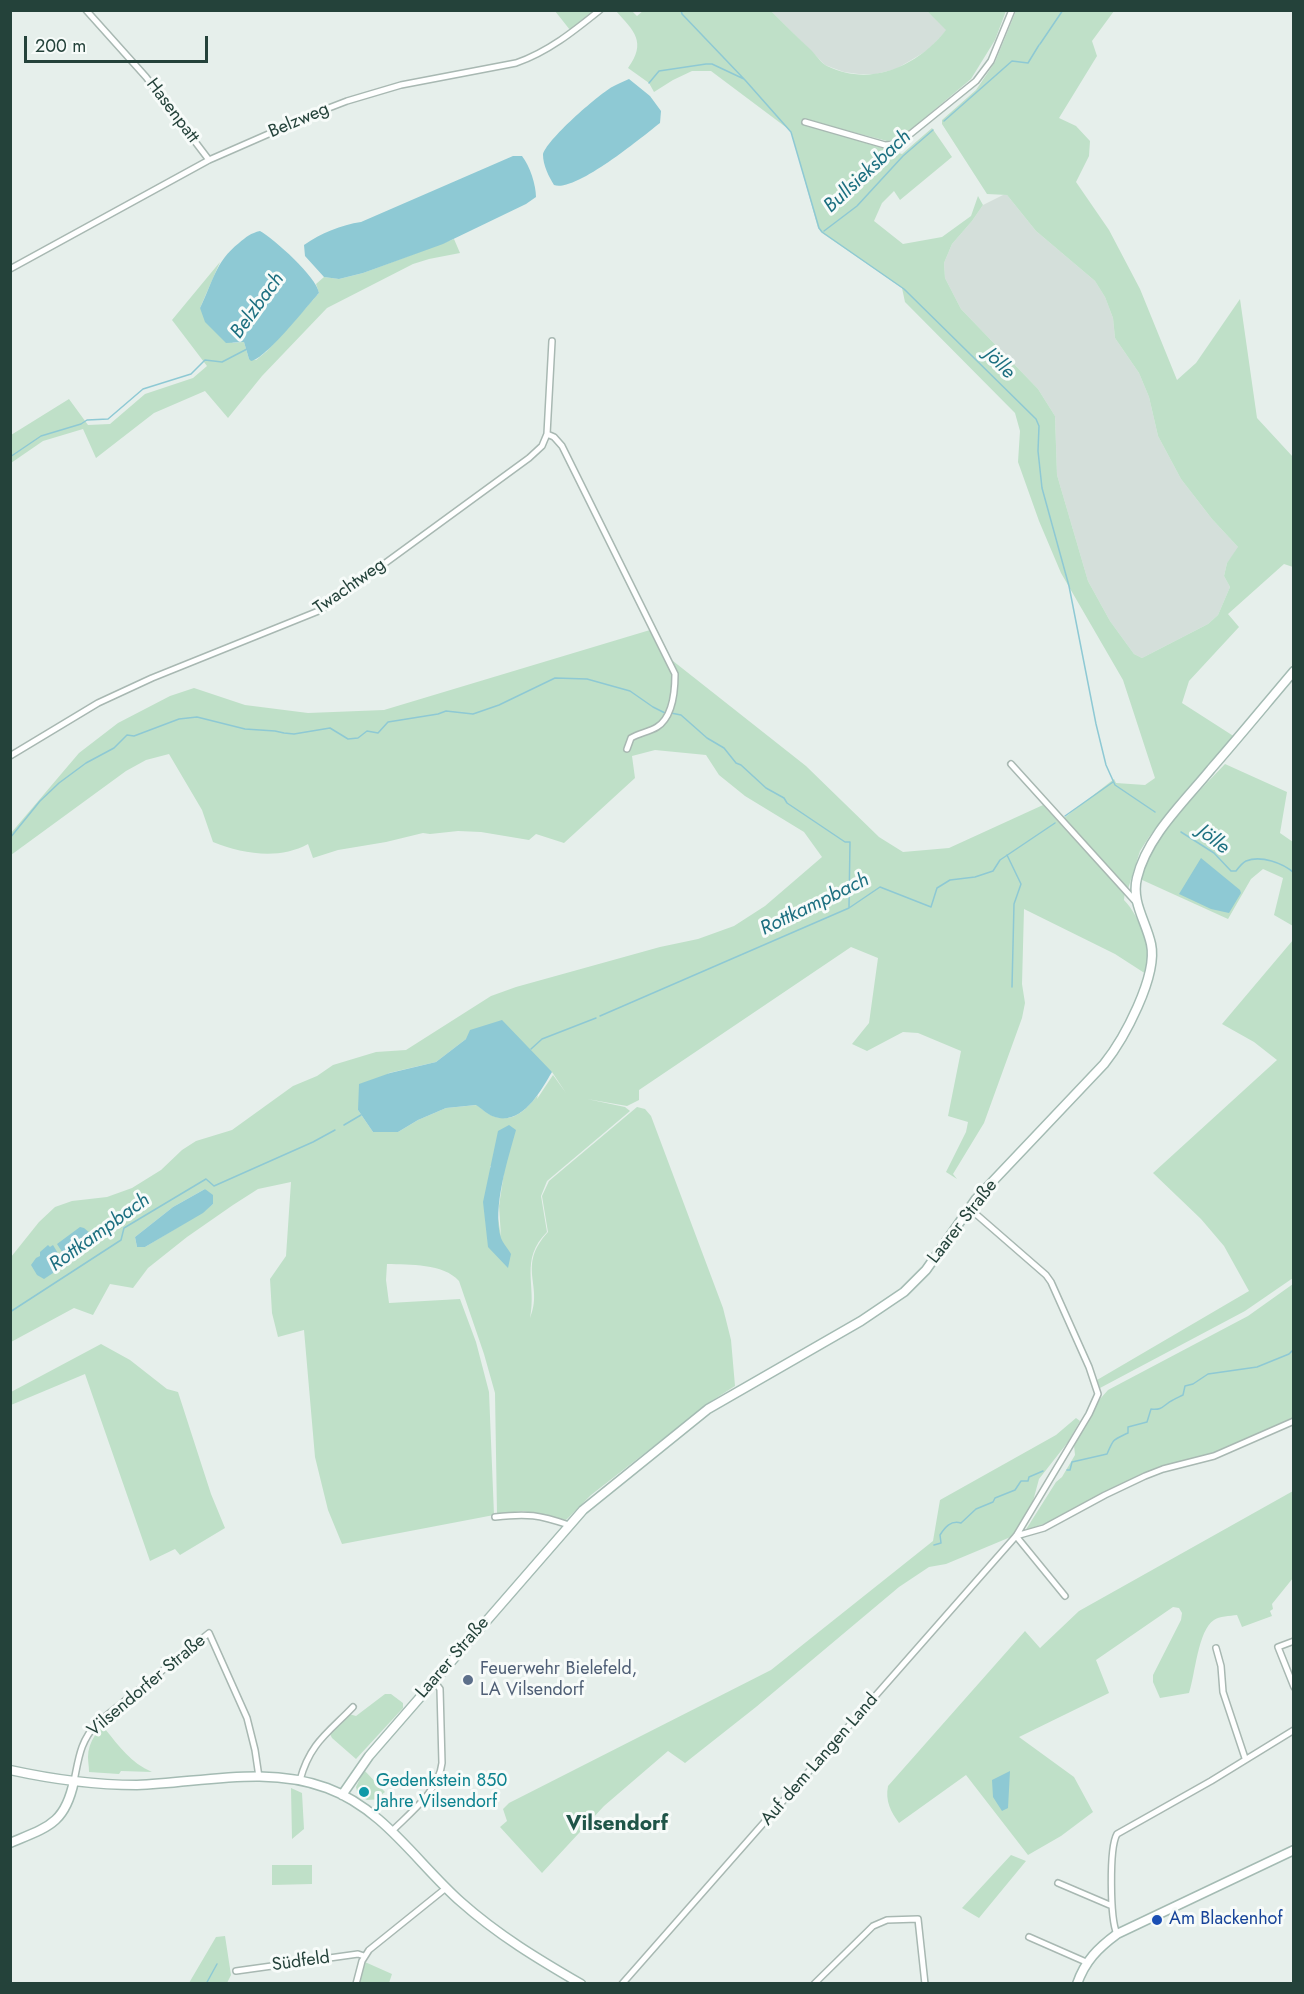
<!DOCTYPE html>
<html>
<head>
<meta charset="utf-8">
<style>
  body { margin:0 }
  #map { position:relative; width:1304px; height:1994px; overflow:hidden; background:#e6efeb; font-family:Jost,sans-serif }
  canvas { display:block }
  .frame { position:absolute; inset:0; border:12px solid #24423a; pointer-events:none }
  .scale { position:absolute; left:24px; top:36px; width:184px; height:27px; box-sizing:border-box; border:3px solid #24423a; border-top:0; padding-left:8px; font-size:18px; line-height:21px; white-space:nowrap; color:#24423a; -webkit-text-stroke:4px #f7fbf9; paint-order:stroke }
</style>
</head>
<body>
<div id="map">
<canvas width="1304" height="1994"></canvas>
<div class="frame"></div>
<div class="scale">200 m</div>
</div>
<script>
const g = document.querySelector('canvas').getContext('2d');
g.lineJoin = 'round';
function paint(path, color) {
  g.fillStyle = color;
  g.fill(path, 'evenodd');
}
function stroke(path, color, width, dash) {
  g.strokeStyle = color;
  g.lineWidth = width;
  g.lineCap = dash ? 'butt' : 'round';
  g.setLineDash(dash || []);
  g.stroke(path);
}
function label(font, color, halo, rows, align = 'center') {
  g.font = font + ' Jost,sans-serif';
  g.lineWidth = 6;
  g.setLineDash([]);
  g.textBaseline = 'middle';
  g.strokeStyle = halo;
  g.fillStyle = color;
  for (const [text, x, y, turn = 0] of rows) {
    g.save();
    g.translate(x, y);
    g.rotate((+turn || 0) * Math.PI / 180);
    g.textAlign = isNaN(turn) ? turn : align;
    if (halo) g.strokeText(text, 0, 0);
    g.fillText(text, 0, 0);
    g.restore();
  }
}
paint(new Path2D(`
  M771,11H927L947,30L928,50L896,69L876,74H859L844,72L825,65Z
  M1003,195H1007L1036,231L1095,281L1105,297L1113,318L1115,338L1139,373L1149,397L1158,436L1181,479L1212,519L1239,548L1227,563L1224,576L1230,587L1218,615L1208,624L1142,658L1134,654L1110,621L1088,581L1057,475L1055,416L1038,389L961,309L945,278L944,263L952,244L972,221L983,205Z`), '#d4dfda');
paint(new Path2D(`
  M644,10L771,11C784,24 797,37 811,50C816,55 821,63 827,66C871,88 919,65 946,30L927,11H1006L995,40L971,79L909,131L895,140L887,141L803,119L810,126L902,154L932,128L952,157L900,200L894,191L882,203L874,221L903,244L942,237L971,216L978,196L983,205L972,221L952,244L944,263L945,278L961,309L1038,389L1055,416L1057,475L1088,581L1110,621L1134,654L1142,658L1208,624L1218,615L1230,587L1224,576L1227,563L1238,547L1212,519L1181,479L1158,436L1149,397L1139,373L1115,338L1113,318L1105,297L1095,281L1036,231L1007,195L987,194L942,124V120L976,90L995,62L1016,11H1114L1092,41L1097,56L1059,118L1076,126L1090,141L1089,156L1076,182L1109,230L1140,289L1177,380L1196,363L1240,299L1257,418L1293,457V567L1284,564L1228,614L1239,627L1189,681L1182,703L1235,737L1179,798L1149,837L1140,851L1128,889L1125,891L1124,900C1141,918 1152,950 1146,974L1115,954L1024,909L1022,984L1025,1003L1022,1018L984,1123L953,1174L957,1179L946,1172L966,1132L968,1122L948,1116L961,1051L918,1033L903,1032L867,1051L852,1044L869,1023L878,958L851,947L639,1090V1100L627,1106L587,1099L625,1107L630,1111L547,1181L541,1196L547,1232C519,1260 537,1284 530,1318C544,1285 516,1267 548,1232L542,1196L549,1181L637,1107L645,1109L651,1116L723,1308L731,1340L735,1386L713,1400L591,1495L566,1520L523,1511L497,1514L495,1393L484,1354L459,1281C443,1263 410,1265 387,1264L386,1280L389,1303L460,1299L476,1342L489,1392L494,1515L342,1544L328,1510L315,1457L304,1330L278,1337L272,1313L270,1279L286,1256L291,1182L258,1189L233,1205L187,1237L148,1268L133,1288L110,1284L93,1315L74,1308L11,1342V1257L39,1222L55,1207L72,1201L107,1197L132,1188L161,1170L182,1150L196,1141L232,1130L293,1086L317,1076L333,1065L376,1052L406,1050L491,996L516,987L660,947L698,939L734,926L765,906L822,857L804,832L745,796L719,775L706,755L655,750L632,756L635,778L564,843L536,834L529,840L481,832L458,831L430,834L423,833L386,842L338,850L313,858L308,844C279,860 243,854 213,842L202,810L169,754L146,760L126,771L11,855V833L79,753L118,723L170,696L194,688L245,705L308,713L384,710L650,630L668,664L673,661L806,766L879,837L903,852L949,848L1043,805L1085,851L1101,860L1064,818L1114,779L1116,783L1145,785L1155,778L1123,680L1061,573L1039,521L1018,462L1020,431L1015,413L905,302L902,288L822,233L818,228L791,131L711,71H692L673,80L654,92L649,83L628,68C647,42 634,31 616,11H632L637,16ZM466,1039L552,1072L566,1093L553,1075L537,1099L538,1095C526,1109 514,1124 493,1116C487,1114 481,1108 477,1105L446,1108L418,1120L398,1132H373L358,1110L389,1073L436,1062ZM490,1166L504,1172L499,1206L501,1237ZM205,1189L213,1204L203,1212L145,1247H137L135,1237L173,1207Z
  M555,11H594L570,30Z
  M454,239L460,253L429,259L413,264L327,308L262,376L228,418L205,391L154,413L96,458L83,429L43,441L11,463V435L69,399L88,425L110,424L145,394L193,378L207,366L172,320L220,262L200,308L233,343L244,342L249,359L256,360L267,351L319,293L316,284L324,277L339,279L363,273Z
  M1225,764L1287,792L1280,833L1293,842V926L1274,915L1283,878L1263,869L1251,879L1228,919L1140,879C1156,832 1192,799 1225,764Z
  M1293,940V1278L1245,1311L1100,1388L1097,1380L1249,1291L1224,1246L1201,1219L1153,1173L1277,1060L1254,1042L1222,1024Z
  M1293,1284V1420L1214,1455L1123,1483L1069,1514L1025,1531L1056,1482L1062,1477L1075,1455L1074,1445L1100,1399L1108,1390L1248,1316Z
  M101,1344L130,1360L167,1389L178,1392L211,1494L225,1528L180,1555L175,1549L150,1561L85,1374L11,1405V1392Z
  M1076,1418L1080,1421L1068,1442L1039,1479L1032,1505L1013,1536L946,1564L929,1567L899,1587L756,1707L685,1763L668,1751L604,1806L542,1873L500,1827L507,1821L503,1809L509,1803L771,1670L933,1541L940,1500L1056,1435Z
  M1293,1491V1578L1272,1604L1273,1609L1270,1611L1272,1616L1242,1627L1237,1615C1230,1616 1219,1616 1214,1620C1198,1630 1195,1675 1189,1693L1160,1698L1153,1682V1675L1181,1620L1182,1613L1179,1608L1173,1607L1096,1660L1109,1693L1019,1737L1074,1777L1093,1812L1061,1836L1028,1855L966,1775L899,1823C891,1812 885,1801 888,1786L1025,1631L1040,1648L1079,1611Z
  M385,1694H391L403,1703V1708L356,1759L332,1738L330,1734L349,1714L356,1716Z
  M109,1718L105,1729C119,1746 131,1763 152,1772L121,1771L119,1774L89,1772C89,1766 88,1762 88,1757C88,1741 99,1729 109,1718Z
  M364,1770L385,1792L381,1795L383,1799L367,1800L358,1795L356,1787Z
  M291,1788L302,1793L304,1829L292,1839Z
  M1011,1855L1026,1861L979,1918L962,1908Z
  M272,1865H312V1884L272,1885Z
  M225,1936L231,1975L227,1983H189L216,1937Z
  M365,1962L392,1974L389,1983H359Z`), '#bfe0c8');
paint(new Path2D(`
  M629,79L650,96L661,111L660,123C642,137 575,193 554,185C549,177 543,165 543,155C545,141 598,95 612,87C617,84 623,82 629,79Z
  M513,156H522C530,166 536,185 536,197L526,204L443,244L363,273L339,279L324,277L305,256L304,245C321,233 341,225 361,222Z
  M260,231C274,239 317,277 319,293C307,306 266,359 251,361L249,359L244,342L226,343L205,322L200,308C213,282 215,262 239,243C246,237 251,233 260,231Z
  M1201,858L1240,890L1241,893L1229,913L1211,909L1179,894Z
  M502,1020L552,1072C540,1092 521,1128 492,1116C487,1114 481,1108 476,1105L446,1108L418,1120L398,1132H373L358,1110L359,1084L390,1073L436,1062L466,1039L470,1030Z
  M509,1125L516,1130C508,1159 492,1208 501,1238C503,1243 508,1249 511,1254L508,1268L488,1247L483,1202L498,1131Z
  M205,1189L213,1195V1204L203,1213L145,1247H137L135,1237L173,1207Z
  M80,1227L84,1228L97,1239L96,1244L68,1261L57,1244Z
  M48,1245L50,1247L53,1245L65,1265L44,1279L37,1275L31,1265L36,1258L40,1256V1252Z
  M1010,1771L1008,1808L1002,1811L993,1797L992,1780Z`), '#8ec9d4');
stroke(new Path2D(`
  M681,10L682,14L745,80L791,132L819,228L822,232L904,289L1036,419L1039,426L1038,451L1042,488L1069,586L1096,724L1106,765L1115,785L1155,812
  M1040,44L1063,10
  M649,83L659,71L706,64H712L744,79
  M944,121L1012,61L1028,63L1039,45
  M824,231L857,206L903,156L933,130
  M10,457L41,436L81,424L87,420L108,419L143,389L191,374L205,360L222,362L247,349
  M671,713L681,715L707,738L724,748L736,763L741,765L766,788L784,798L787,803L845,842H850L849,907
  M1065,816L1113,782
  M1181,832L1214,853L1231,871H1236C1239,867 1242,863 1246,861C1261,855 1283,863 1294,873
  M10,838L40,801L59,783L86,763L114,748L127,735L134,736L179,719L197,717L245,729L275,731L284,733L294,734L330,728L348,739L358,738L367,731L378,733L388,722L438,714L446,711L473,714L499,705L555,678L587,679L630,691L653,707L665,713
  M1007,855L1021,884L1014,904L1012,987
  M600,1016L849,908L880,887L931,907L937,888L950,880L975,877L993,871L1000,860L1055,823
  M531,1049L542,1039L596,1018
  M344,1125L361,1115
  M10,1312L121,1240L124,1228L206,1179L214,1186L313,1142L335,1130
  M1067,1470H1070L1072,1462L1107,1454C1114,1438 1113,1440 1128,1433V1427L1147,1422L1151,1409C1163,1411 1164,1404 1173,1400C1176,1398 1179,1397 1183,1395L1185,1386L1193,1384L1208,1374L1257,1367L1289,1354L1294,1349
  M934,1545L941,1543L940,1535C945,1527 951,1520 961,1523L976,1509L993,1502L995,1498L1015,1490L1021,1481H1028L1029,1477L1043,1471
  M206,1984L217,1964`), '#8ec9d4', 1.5);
const street = new Path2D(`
  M86,10L146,77L209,160
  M805,122L885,145L898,144L976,81L991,61L1012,10
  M10,269L209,160L321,111L347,101L401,85L516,63C548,52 574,31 600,10
  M547,434L554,437L562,446L675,674C675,690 673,717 657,727C649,732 639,733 631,738L627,749
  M10,756L98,703L152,678L321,610L529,458L542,446L547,434L552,341
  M1011,764L1136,902
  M495,1517C528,1513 539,1515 569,1525
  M1016,1536L1044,1528L1105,1495L1145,1476L1163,1469L1214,1456L1294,1421
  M1016,1536L1065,1596
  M1294,1641L1278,1647L1294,1687
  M1216,1648L1221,1666L1223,1692L1245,1758
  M300,1780C310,1743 328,1733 353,1707
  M74,1781C79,1757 80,1742 97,1723L209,1633L247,1718L255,1750L259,1777
  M392,1831C410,1813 439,1791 442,1763L440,1689L434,1681
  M1058,1883L1112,1906
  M1117,1934C1110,1919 1109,1848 1117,1834L1211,1781L1294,1730
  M1029,1937L1086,1962
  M236,1971L358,1954L364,1956
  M356,1984L362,1961L369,1950L446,1888
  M622,1984L1016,1536L1089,1414L1098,1394L1089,1367L1051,1282L1046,1275L969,1208
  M814,1984L873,1926L887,1920L918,1919L925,1984`);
const secondary = new Path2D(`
  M10,1770C51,1779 95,1785 137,1785C200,1783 266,1765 327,1788C384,1809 417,1863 461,1902C498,1935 538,1959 581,1984
  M342,1795L369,1756L583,1510L708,1409L861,1321L904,1292L926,1270L976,1199L1104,1064C1124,1039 1158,976 1151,944C1146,921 1131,902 1137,878C1147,836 1185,801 1211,769C1239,737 1266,704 1294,671
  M10,1843C48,1827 65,1824 74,1781
  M1077,1984C1085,1961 1098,1948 1117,1934L1294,1850`);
stroke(street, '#a8b8b2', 8);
stroke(secondary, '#a4bbb3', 11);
stroke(street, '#fff', 5);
stroke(secondary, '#fff', 8);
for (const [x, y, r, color] of [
  [468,1680,6,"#5c6f8a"],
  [364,1792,6,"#0f9aa8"],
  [1157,1920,6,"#1a4fb4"]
]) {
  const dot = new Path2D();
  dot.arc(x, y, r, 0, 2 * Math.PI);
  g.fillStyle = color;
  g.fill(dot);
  stroke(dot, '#f7fbf9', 2);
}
label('18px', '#24423a', '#f7fbf9', [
  ["Hasenpatt",172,111,53],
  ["Belzweg",299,121,-23],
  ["Twachtweg",350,587,-35],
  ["Laarer Straße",963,1222,-52],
  ["Laarer Straße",453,1658,-49],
  ["Vilsendorfer Straße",147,1686,-40],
  ["Auf dem Langen Land",820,1760,-49],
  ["Südfeld",301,1962,-8]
]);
label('18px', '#4e5e75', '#f7fbf9', [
  ["Feuerwehr Bielefeld,",480,1670],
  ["LA Vilsendorf",480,1691]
], 'left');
label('18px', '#0d838f', '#f7fbf9', [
  ["Gedenkstein 850",376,1782],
  ["Jahre Vilsendorf",376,1803]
], 'left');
label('18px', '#164399', '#f7fbf9', [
  ["Am Blackenhof",1169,1920]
], 'left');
label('italic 20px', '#1c6f80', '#f7fbf9', [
  ["Bullsieksbach",868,172,-43],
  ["Belzbach",258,306,-54],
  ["Jölle",999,364,45],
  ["Jölle",1213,840,38],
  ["Rottkampbach",815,905,-26],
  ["Rottkampbach",100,1233,-36]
]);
label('bold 21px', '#1f5548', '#f7fbf9', [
  ["Vilsendorf",617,1825]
]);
</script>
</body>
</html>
